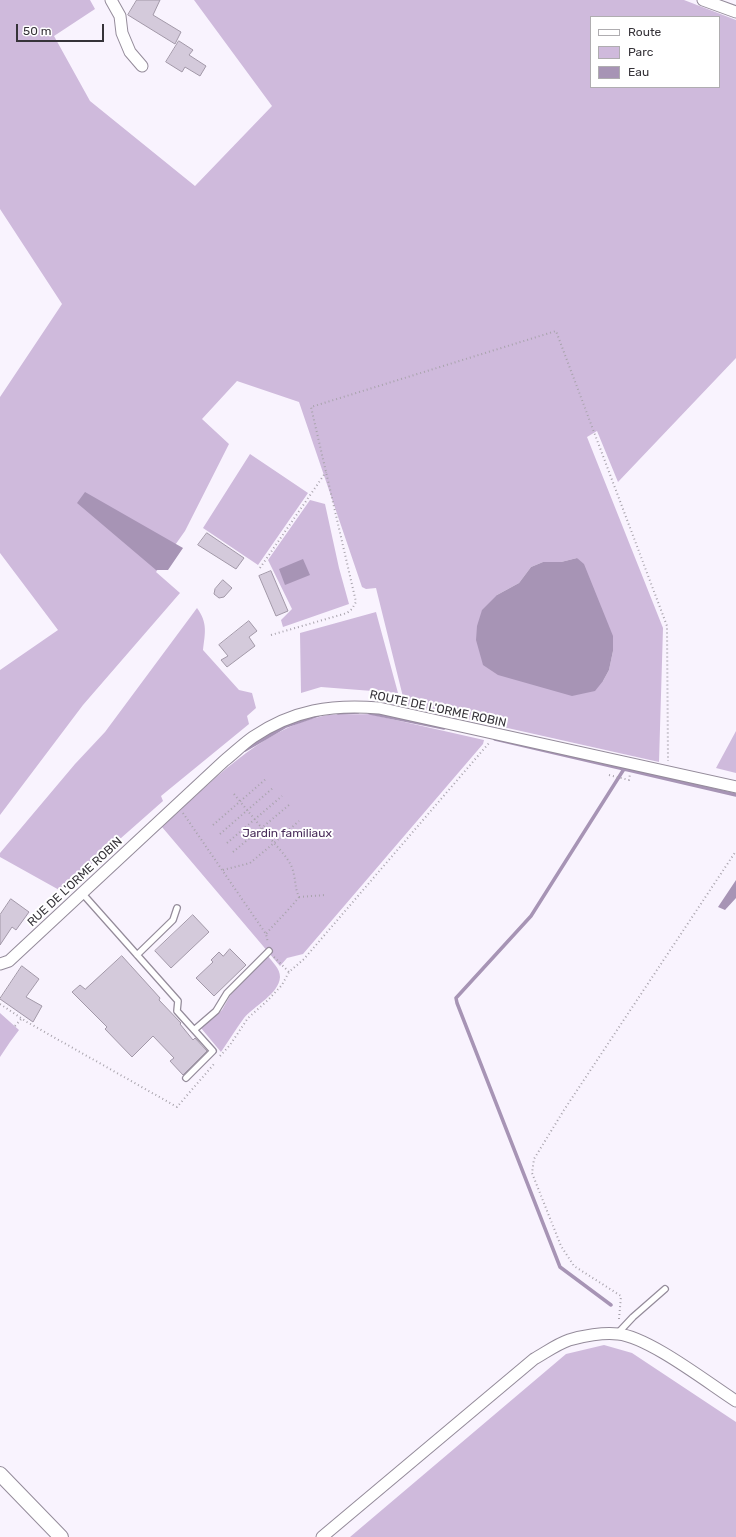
<!DOCTYPE html>
<html>
<head>
<meta charset="utf-8">
<style>
  body { margin:0 }
  #map { position:relative; width:736px; height:1537px; overflow:hidden; background:#f9f3fe; font-family:Rubik,sans-serif }
  canvas { display:block }
  .legend { position:absolute; left:590px; top:16px; width:130px; height:72px; box-sizing:border-box; background:#fff; border:1px solid #afadb0; margin:0; padding:5px 7px; list-style:none; font-size:12px; color:#363339 }
  .legend li { display:flex; align-items:center; gap:8px; height:20px }
  .legend b { width:20px; border:1px solid #afadb0 }
  .scale { position:absolute; left:16px; top:24px; width:88px; height:18px; box-sizing:border-box; border:2px solid #363339; border-top:0; padding-left:5px; font-size:12px; line-height:14px; white-space:nowrap; color:#363339; -webkit-text-stroke:3px #fff; paint-order:stroke }
</style>
</head>
<body>
<div id="map">
<canvas width="736" height="1537"></canvas>
<ul class="legend">
<li><b style="height:5px;background:#fff"></b>Route</li>
<li><b style="height:11px;background:#cfbadc"></b>Parc</li>
<li><b style="height:11px;background:#a794b5"></b>Eau</li>
</ul>
<div class="scale">50 m</div>
</div>
<script>
const g = document.querySelector('canvas').getContext('2d');
g.lineJoin = 'round';
function paint(path, color) {
  g.fillStyle = color;
  g.fill(path, 'evenodd');
}
function stroke(path, color, width, dash) {
  g.strokeStyle = color;
  g.lineWidth = width;
  g.lineCap = dash ? 'butt' : 'round';
  g.setLineDash(dash || []);
  g.stroke(path);
}
function label(font, color, halo, rows, align = 'center') {
  g.font = font + ' Rubik,sans-serif';
  g.lineWidth = 4;
  g.setLineDash([]);
  g.textBaseline = 'middle';
  g.strokeStyle = halo;
  g.fillStyle = color;
  for (const [text, x, y, turn = 0] of rows) {
    g.save();
    g.translate(x, y);
    g.rotate((+turn || 0) * Math.PI / 180);
    g.textAlign = isNaN(turn) ? turn : align;
    if (halo) g.strokeText(text, 0, 0);
    g.fillText(text, 0, 0);
    g.restore();
  }
}
paint(new Path2D(`
  M0,0H90L95,9L54,36L90,101L195,186L272,106L194,0H684L736,20V358L618,482L597,431L587,437L663,628L659,762L405,705L376,588L366,589L362,587L299,402L237,381L202,419L229,444L185,531L156,572L180,593L83,705L0,815V670L58,630L0,553V397L62,304L0,209ZM591,17H719V87H591ZM577,558L613,651L609,670L603,681L497,595L519,583L531,567L543,562H561Z
  M250,454L308,493L258,565L203,528Z
  M310,500L325,504L339,568L349,604L283,627L281,620L292,609L268,560Z
  M197,608C208,623 205,633 203,650L239,690L252,693L256,708L247,716L249,724L161,796L163,801L61,891L0,857V853L75,764L105,732Z
  M376,612L398,693L321,687L301,693L300,633Z
  M369,714L484,740L483,744L303,954L287,958L280,966L162,827C209,785 259,729 323,716C337,713 354,715 369,714Z
  M736,731V773L716,768Z
  M268,956C272,962 280,968 280,977C279,994 254,1006 244,1018C236,1029 229,1040 221,1052L201,1028L222,1010L231,994Z
  M0,1013L19,1030L10,1042L0,1057Z
  M604,1345L632,1353L736,1422V1537H350L566,1354Z`), '#cfbadc');
paint(new Path2D(`
  M85,492L183,548L168,570H156L77,503Z
  M577,558L584,564L613,636V651L609,670L603,681L595,691L572,696L498,675L483,665L476,640L477,626L482,610L497,595L519,583L531,567L543,562H561Z
  M303,559L310,575L285,585L279,569Z
  M736,880V898L725,910L718,907Z`), '#a794b5');
stroke(new Path2D(`
  M338,713L358,712
  M370,713L444,728
  M495,739L736,795
  M245,750L286,726L318,715
  M611,1305L560,1267L457,1003L456,998L531,916L624,769`), '#a794b5', 3.5);
const building = new Path2D(`
  M137,0H160L153,15L181,32L175,44L128,15Z
  M179,41L193,50L189,55L206,66L200,76L185,67L182,72L166,62Z
  M207,533L244,558L236,569L198,545Z
  M271,571L288,611L276,616L259,576Z
  M223,580L232,588L224,597L219,598L214,594L215,589Z
  M249,621L257,631L249,637L255,646L227,667L221,660L228,656L219,645Z
  M11,899L29,912L16,930L12,927L0,945V915Z
  M193,915L209,932L171,968L155,951Z
  M230,949L246,965L214,996L196,978L213,962L211,960L219,952L223,956Z
  M122,956L160,998L159,1000L181,1023L180,1024L193,1040L195,1038L207,1051L183,1075L170,1061L174,1058L153,1036L132,1057L105,1029L107,1027L72,992L80,985L85,989Z
  M22,966L39,979L26,997L42,1006L33,1022L0,999Z`);
paint(building, '#d4cadb');
stroke(building, '#a298a8', 1);
const service = new Path2D(`
  M82,893L178,1001L177,1011L213,1051L186,1078
  M137,955L173,920L177,908
  M194,1030L216,1011L227,993L269,951
  M618,1333L633,1317L665,1289`);
const minor = new Path2D(`
  M111,0L120,16L122,33L130,52L142,66
  M703,0L736,12
  M0,964L9,961L224,761C234,753 243,744 253,737C293,710 332,704 379,708L736,787
  M322,1537L534,1359C545,1353 557,1344 569,1340C582,1336 604,1332 618,1334C649,1337 708,1383 736,1401`);
const tertiary = new Path2D(`
  M0,1474L61,1537`);
stroke(service, '#948b9a', 8);
stroke(minor, '#948b9a', 13);
stroke(tertiary, '#948b9a', 16);
stroke(new Path2D(`
  M260,568L326,472
  M271,635L347,613L352,609L356,602L311,407L556,331L667,626L668,761
  M609,775L629,780L630,774
  M234,794L274,843L299,821
  M183,813L266,934L268,943
  M213,825L267,778
  M220,834L274,787
  M227,843L282,796
  M233,852L289,805
  M223,870L250,863L274,843C282,852 292,862 294,875C296,884 295,888 299,897C289,910 277,921 266,934
  M299,897L325,895
  M274,957L289,972
  M0,1004L27,1022L177,1107L214,1064
  M15,1026L22,1018
  M220,1056L230,1045L248,1018L268,1000L282,985L289,972L304,959L489,743
  M619,1319L621,1296L574,1266L561,1246L532,1173L534,1159L564,1110L736,851`), '#a8a3ac', 2, [1, 3]);
stroke(service, '#fff', 5.5);
stroke(minor, '#fff', 11);
stroke(tertiary, '#fff', 14);
label('12px', '#363339', '#fff', [
  ["ROUTE DE L'ORME ROBIN",438,709,12],
  ["RUE DE L'ORME ROBIN",75,882,-43]
]);
label('12px', '#4a2e5b', '#fff', [
  ["Jardin familiaux",287,834]
]);
</script>
</body>
</html>
